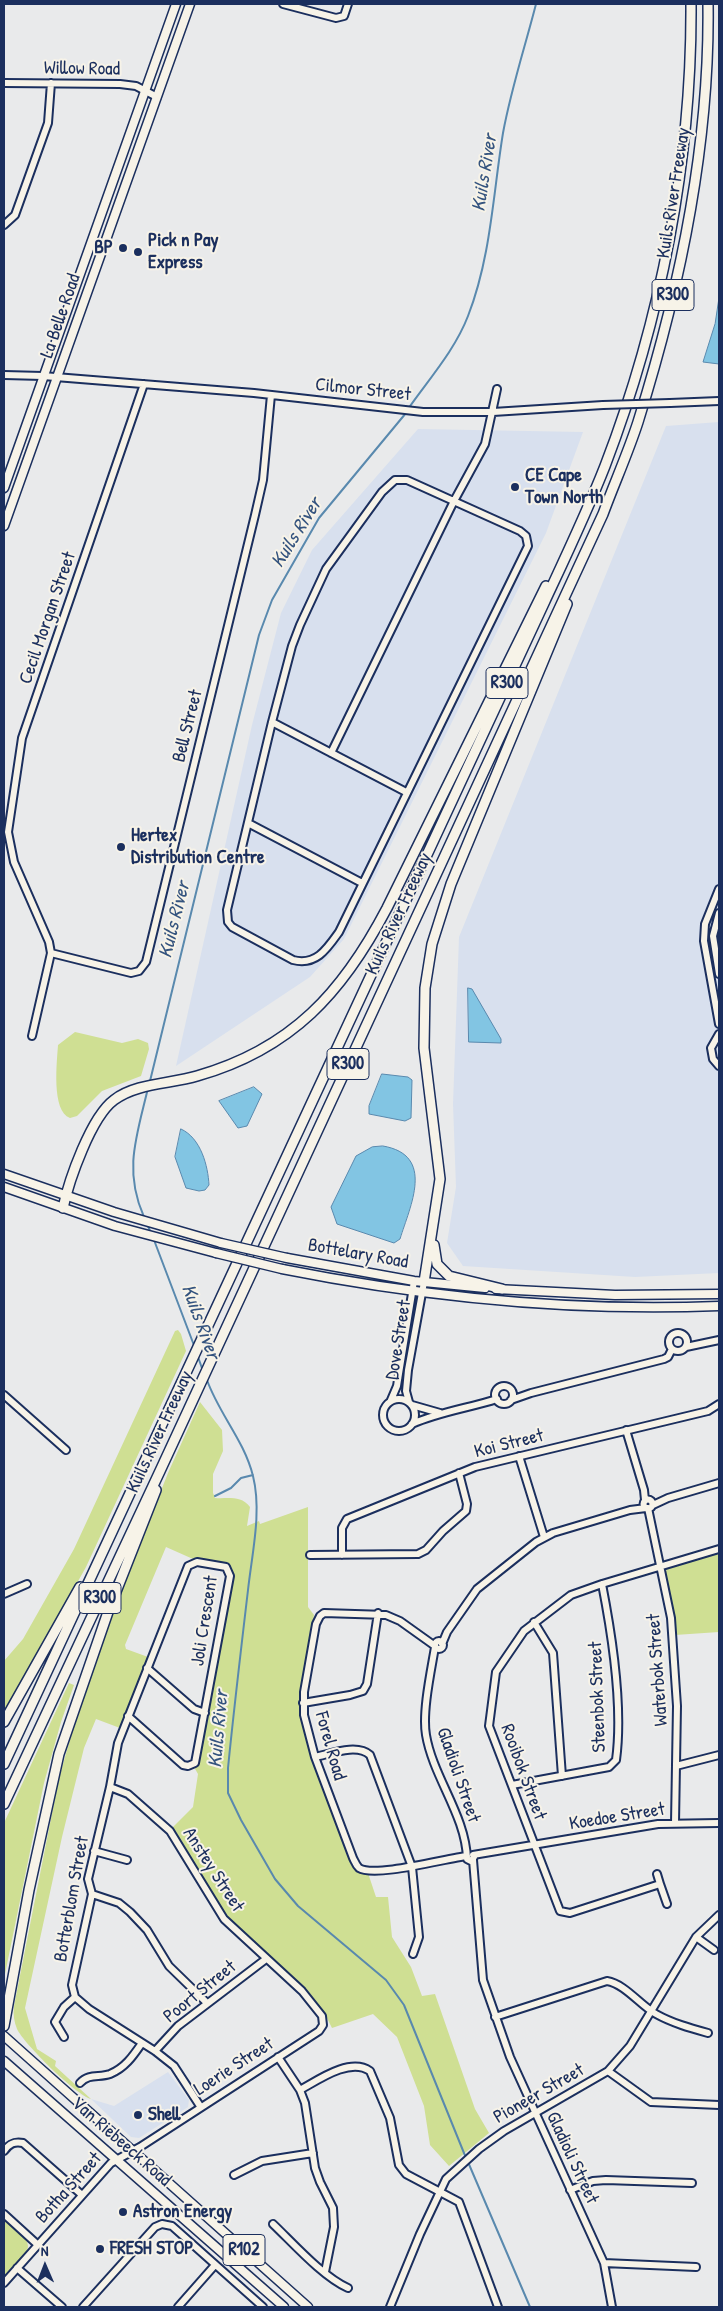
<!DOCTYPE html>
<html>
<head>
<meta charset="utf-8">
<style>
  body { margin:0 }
  #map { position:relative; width:723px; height:2311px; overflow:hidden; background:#e9eaeb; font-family:"Patrick Hand",sans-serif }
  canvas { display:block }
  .frame { position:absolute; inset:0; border:5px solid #1b2f5e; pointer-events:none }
  .north { position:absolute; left:20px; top:2241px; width:50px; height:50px; -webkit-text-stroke:4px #f7f3e8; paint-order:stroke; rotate:359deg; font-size:14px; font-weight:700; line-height:20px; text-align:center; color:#1b2f5e }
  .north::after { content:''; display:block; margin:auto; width:18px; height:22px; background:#1b2f5e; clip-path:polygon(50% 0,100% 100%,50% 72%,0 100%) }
</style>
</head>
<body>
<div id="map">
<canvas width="723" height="2311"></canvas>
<div class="frame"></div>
<div class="north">N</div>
</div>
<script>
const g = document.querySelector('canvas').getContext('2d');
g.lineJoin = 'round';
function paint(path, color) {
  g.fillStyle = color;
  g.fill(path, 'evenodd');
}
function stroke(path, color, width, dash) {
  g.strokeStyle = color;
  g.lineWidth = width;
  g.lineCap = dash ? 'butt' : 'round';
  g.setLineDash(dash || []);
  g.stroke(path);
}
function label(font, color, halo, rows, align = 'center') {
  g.font = font + ' "Patrick Hand",sans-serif';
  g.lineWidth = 4;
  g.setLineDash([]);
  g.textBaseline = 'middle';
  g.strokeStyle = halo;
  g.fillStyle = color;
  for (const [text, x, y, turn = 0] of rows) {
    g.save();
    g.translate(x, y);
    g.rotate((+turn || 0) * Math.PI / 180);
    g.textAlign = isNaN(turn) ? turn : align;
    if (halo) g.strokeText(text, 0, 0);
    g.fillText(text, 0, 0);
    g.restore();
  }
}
paint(new Path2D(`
  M719,422V1273L635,1277L463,1266L447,1243L456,1187L453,1104L459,937L666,426Z
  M418,429L583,432L546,533L344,939L310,977L176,1066L252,725L281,613L312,550Z
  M168,2072L189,2100L188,2107L139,2138L131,2137L91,2099L114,2106Z`), '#d8e0ee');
paint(new Path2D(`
  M75,1032L122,1043L138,1039L148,1043L149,1049L141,1076L102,1091L77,1116L70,1118C51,1111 57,1061 58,1045Z
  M178,1330L181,1334L186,1351L86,1567L4,1713V1661L23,1639L74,1549L175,1331Z
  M200,1402L222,1430L223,1451L213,1474V1493L215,1498C228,1499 241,1495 250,1507L247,1526L259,1521L260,1524L308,1507V1607L314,1615L300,1703L301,1716L312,1759L352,1864L357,1870L368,1873L376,1897H388L392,1937L411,1967L422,1996L435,1994L475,2109L489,2133L449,2166L430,2145L424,2106L397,2037L373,2014L332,2028L326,2016L305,1989L227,1916L173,1827L193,1807L198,1774L194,1767L199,1760L233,1577L232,1570L226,1564L193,1559L166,1547L125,1645L126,1649L148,1657L120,1728L96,1719L84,1748L62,1837L25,2008L37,2049L56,2061L55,2066L91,2099C76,2095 24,2044 17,2029C14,2022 13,2014 14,2006L59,1778L75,1722L116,1605L168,1473Z
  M719,1551V1632L675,1635L665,1574L667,1569Z
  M69,1683L74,1685L61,1722L44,1783L4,1979V1823Z
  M4,2219C39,2249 33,2245 4,2277Z`), '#cfdf93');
const water = new Path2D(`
  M719,298V364L703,362L715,324Z
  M468,988L472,989L501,1039V1043L469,1042Z
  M382,1074L408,1077L412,1080L411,1118L405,1121L369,1114V1106Z
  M254,1087L262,1094L247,1126L238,1128L219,1101Z
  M181,1129C201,1138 208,1166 209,1185L205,1190L199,1191L186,1188L175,1157Z
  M383,1146C436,1155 410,1206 400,1239L394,1243L337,1224L331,1207L356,1156L372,1147Z`);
paint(water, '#82c5e3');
stroke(water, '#5989ae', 1);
stroke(new Path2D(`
  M408,409C429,379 455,350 468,316C491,257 493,194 503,133C511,89 525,47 536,4
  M150,1081L259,635L272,600L319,518L406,413
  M144,1217C123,1170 137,1135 148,1088
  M147,1224L151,1233
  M154,1240L195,1348
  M198,1357L203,1371
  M207,1380C219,1414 244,1440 253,1476C262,1512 252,1553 248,1590C241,1649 234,1708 228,1768V1793L241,1820L275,1879L298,1906L386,1980L404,2005L466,2158
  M215,1496L231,1488L241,1478L253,1475
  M468,2162L530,2307`), '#5989ae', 2);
const minor = new Path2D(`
  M283,4L336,18L344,16L348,4
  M4,83L120,84L136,86L157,97
  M4,225L15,215L48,123L51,83
  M4,375L43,376L254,393L423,412H493L603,405
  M670,403L719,401
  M395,480H407L520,531L526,536L528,546L339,932C327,949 316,966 293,960L232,927L228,922L227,910L272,722L292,646L300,625L326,569L382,492Z
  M272,722L406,792
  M331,753L454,501L485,444L497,389
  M248,823L362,883
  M719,889L705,924L704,941L719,1024
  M719,913L713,936L719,974
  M51,953L131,973L139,971L146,962L255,515L263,480L271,395
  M719,1034L711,1048L713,1059L719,1066
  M32,1036L51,953L49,942L14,862L8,832L22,738L144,384
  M669 1342a9 9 0 1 1 18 0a9 9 0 1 1-18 0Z
  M686,1347L719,1340
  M495 1395a9 9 0 1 1 18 0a9 9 0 1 1-18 0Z
  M4,1395L66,1450
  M383 1415a16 16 0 1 1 32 0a16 16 0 1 1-32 0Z
  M391,1400L397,1386L414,1281
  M511,1400L531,1393L664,1359L668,1357L672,1349
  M409,1402L406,1391L408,1370L424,1282
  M412,1405L440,1413
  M412,1424C439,1412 469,1408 497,1399
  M626,1430L644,1490L645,1500
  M519,1456L544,1537
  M643.5 1504a4.5 4.5 0 1 1 9 0a4.5 4.5 0 1 1-9 0Z
  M653,1505L668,1498L719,1483
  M648,1508L671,1618L677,1706L675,1823
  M310,1555L418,1554L426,1550L443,1531L466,1511L467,1504L459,1473
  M342,1555V1528L347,1519L475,1467L708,1411L719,1404
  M4,1594L27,1584
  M534,1622L553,1653L562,1776
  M435 1645a4 4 0 1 1 8 0a4 4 0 1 1-8 0Z
  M442,1644L447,1632L477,1589L536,1542L553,1533L630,1510L646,1508
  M435,1646L400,1621L386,1615L324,1613L320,1616L316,1624L304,1692V1715L315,1757L353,1858C355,1862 356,1865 359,1868C375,1878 447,1858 467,1856
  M435,1647C431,1671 422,1712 426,1735C433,1777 466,1816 467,1859L471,1861L474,1857
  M147,1668L194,1709L205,1713
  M303,1703L350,1695L363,1691L367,1684L378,1613
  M128,1716L183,1765L188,1766L195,1763L230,1576L226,1567L197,1562L188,1566L118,1743L110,1787L88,1879L92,1894L72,1985L75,1997L89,2009L155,2051L174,2066L200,2106
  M315,1757C330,1754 357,1743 370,1755L412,1867L419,1937L413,1954
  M676,1766L719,1755
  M512,1785L609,1767L616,1760C623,1708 612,1635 602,1584
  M94,1851L127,1860
  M473,1855L658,1824L719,1823
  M473,1860L483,1980L510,2057L604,2263L612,2307
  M657,1874L660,1884L570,1913L560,1911L489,1726L496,1672L524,1631L571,1595L602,1584L719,1549
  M660,1884L667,1904
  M92,1894L119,1903L130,1912L147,1930L169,1966L207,2003
  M696,1937L714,1950
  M495,2017L607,1981C625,1984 640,2005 656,2014C672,2023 690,2028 708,2033
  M64,2037L55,2022L64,2007L75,1997
  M155,2051L178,2026L266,1959
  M278,2057L300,2090L305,2103L315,2168L320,2182L333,2208L334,2227L325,2272
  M608,2071L651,2102L719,2105
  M80,2083C89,2073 99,2078 110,2074C125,2068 133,2056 142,2043
  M300,2090C318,2080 350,2057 370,2071L390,2118L399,2165L406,2174L459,2202L498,2307
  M4,2151C9,2144 14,2141 23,2143L82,2195
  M234,2175L262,2161L313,2153
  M570,2190L593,2181L606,2180L692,2183
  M4,2214L38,2245
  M273,2224C293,2243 323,2277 348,2288
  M604,2263L696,2267
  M17,2268L62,2307
  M4,2283L111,2163L140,2147L319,2031L323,2025L322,2016L302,1991L224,1919L170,1831L128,1794L110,1787
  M83,2307L155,2227L162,2224L172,2226L263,2307
  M178,2307L215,2265
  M390,2307L420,2234L446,2179L479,2149L504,2131L608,2071L630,2046L696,1937L719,1915`);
const major = new Path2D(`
  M4,488L176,4
  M4,526L190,4
  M4,1174L114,1212L221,1243
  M4,1187L115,1226L216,1253
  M287,1258L414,1281L485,1288
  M282,1269C428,1298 570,1312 719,1306
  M496,1289L615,1295L719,1294
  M4,2036L308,2307
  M4,2061L284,2307`);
const highway = new Path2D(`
  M63,1208C69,1180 91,1117 114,1100C136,1083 171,1084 197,1076C292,1049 343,992 387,908L546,586
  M434,1245L437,1264L449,1276L502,1289
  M424,1282L440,1179L424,1048L425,988L432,944L451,884L567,604
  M4,1722L80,1587
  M4,1764L545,601C566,556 587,512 605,466C661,320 692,160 691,4
  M4,1804L160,1471L603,514C614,484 628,453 638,422C680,288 710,145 708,4
  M4,2026L29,1890L59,1754L108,1612L156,1490`);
stroke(minor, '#1b2f5e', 10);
stroke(major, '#1b2f5e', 11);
stroke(highway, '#1b2f5e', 12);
stroke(minor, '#f7f3e8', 6);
stroke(major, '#f7f3e8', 8);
stroke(highway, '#f7f3e8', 9);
const minorBridge = new Path2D(`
  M603,405L670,403`);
const majorBridge = new Path2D(`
  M221,1243L287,1258
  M216,1253L282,1269`);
stroke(minorBridge, '#1b2f5e', 10, []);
stroke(majorBridge, '#1b2f5e', 11, []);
stroke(minorBridge, '#f7f3e8', 6);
stroke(majorBridge, '#f7f3e8', 8);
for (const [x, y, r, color] of [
  [123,248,5,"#1b2f5e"],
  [138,252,5,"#1b2f5e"],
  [515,487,5,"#1b2f5e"],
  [121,847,5,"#1b2f5e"],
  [138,2115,5,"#1b2f5e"],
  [123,2212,5,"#1b2f5e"],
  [100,2249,5,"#1b2f5e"]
]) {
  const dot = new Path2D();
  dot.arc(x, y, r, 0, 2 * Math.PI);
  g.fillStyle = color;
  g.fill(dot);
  stroke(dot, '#f7f3e8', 2);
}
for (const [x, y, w] of [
  [673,295,42],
  [507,683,42],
  [348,1064,42],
  [100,1598,42],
  [244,2250,42]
]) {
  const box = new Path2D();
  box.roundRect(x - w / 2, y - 15.5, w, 31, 4);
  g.fillStyle = '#f7f3e8';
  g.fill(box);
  stroke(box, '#1b2f5e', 1);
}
label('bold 18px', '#1b2f5e', null, [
  ["R300",673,295],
  ["R300",507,683],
  ["R300",348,1064],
  ["R300",100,1598],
  ["R102",244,2250]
]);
label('19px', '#1b2f5e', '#f7f3e8', [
  ["Willow Road",82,69,1],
  ["Kuils River Freeway",674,193,-81],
  ["La Belle Road",61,316,-71],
  ["Cilmor Street",363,390,6],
  ["Cecil Morgan Street",48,618,-71],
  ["Bell Street",188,726,-76],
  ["Kuils River Freeway",399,914,-65],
  ["Bottelary Road",358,1254,10],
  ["Dove Street",399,1340,-81],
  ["Kuils River Freeway",160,1432,-65],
  ["Koi Street",509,1444,-14],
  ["Joli Crescent",205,1621,-81],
  ["Waterbok Street",658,1670,-94],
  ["Steenbok Street",598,1697,-92],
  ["Forel Road",330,1746,74],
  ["Rooibok Street",523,1772,70],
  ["Gladioli Street",458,1775,71],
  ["Koedoe Street",617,1817,-9],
  ["Anstey Street",213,1870,57],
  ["Botterblom Street",72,1899,-80],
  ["Poort Street",200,1992,-39],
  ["Loerie Street",234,2067,-33],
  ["Pioneer Street",539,2094,-30],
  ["Van Riebeeck Road",121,2142,41],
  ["Gladioli Street",572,2158,65],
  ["Botha Street",69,2188,-48]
]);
label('bold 19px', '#1b2f5e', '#f7f3e8', [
  ["Pick n Pay",148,241],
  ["Express",148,263],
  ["BP",113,248,"right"],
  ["CE Cape",525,476],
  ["Town North",525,498],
  ["Hertex",131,836],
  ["Distribution Centre",131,858],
  ["Shell",148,2115],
  ["Astron Energy",133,2212],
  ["FRESH STOP",110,2249]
], 'left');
label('italic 20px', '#35547f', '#f7f3e8', [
  ["Kuils River",485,173,-81],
  ["Kuils River",297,533,-58],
  ["Kuils River",175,920,-76],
  ["Kuils River",200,1322,70],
  ["Kuils River",219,1729,-85]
]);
</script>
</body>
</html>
